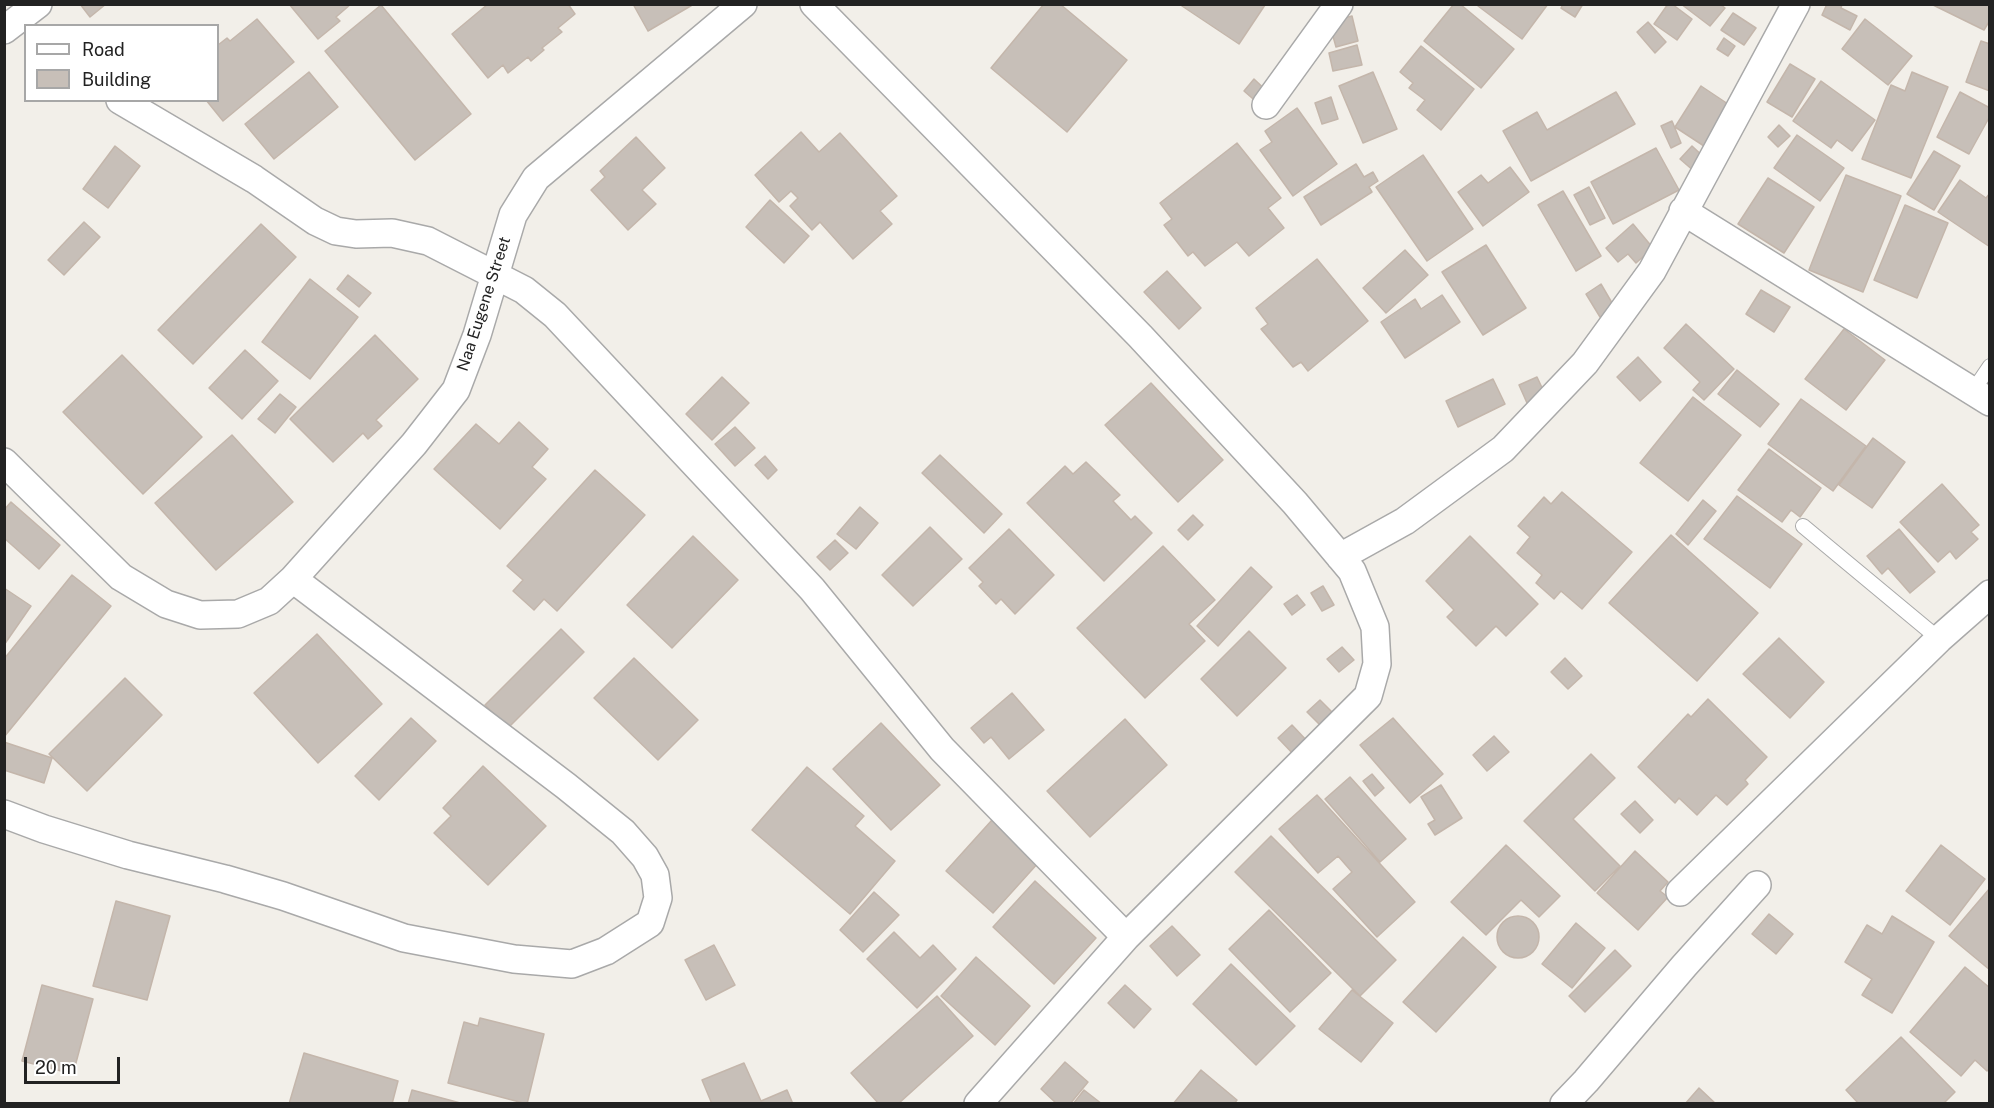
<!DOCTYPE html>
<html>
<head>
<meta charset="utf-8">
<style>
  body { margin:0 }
  #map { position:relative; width:1994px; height:1108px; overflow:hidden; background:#f2efe9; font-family:"Public Sans",sans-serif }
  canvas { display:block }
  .frame { position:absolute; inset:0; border:6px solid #222; pointer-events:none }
  .legend { position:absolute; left:24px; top:24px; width:195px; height:78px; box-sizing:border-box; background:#fff; border:2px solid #a7a7a7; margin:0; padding:8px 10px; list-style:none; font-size:18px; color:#222 }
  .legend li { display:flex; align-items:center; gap:12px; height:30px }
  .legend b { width:30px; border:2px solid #a7a7a7 }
  .scale { position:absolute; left:24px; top:1057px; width:96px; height:27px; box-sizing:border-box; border:3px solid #222; border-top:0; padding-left:8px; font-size:18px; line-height:21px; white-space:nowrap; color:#222; -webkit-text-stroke:4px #fff; paint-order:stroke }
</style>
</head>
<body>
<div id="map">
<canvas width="1994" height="1108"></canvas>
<div class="frame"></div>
<ul class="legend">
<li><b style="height:8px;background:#fff"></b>Road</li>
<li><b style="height:16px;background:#c7bfb8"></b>Building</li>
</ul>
<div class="scale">20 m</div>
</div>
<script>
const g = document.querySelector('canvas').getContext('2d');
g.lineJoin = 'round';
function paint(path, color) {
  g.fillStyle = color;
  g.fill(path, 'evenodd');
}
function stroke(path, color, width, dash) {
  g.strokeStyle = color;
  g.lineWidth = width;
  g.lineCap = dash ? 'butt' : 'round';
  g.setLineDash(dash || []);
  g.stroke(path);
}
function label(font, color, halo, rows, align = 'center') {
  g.font = font + ' "Public Sans",sans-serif';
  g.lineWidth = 4.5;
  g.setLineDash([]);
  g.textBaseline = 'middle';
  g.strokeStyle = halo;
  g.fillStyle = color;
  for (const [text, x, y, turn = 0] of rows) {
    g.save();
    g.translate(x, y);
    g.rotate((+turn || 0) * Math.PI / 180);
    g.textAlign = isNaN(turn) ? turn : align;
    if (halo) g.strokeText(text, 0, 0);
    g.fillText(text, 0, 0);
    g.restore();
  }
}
const building = new Path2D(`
  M80,4H106L90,17Z
  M289,4H351L336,17L340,21L318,39Z
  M488,4H568L575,14L558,28L562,32L542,48L544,50L531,61L528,57L508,73L503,65L488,78L452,34Z
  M633,4H694L648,31Z
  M1044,4H1060L1127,60L1067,132L991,68Z
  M1179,4H1265V5L1239,44Z
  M1454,4H1460L1514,49L1481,88L1424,41Z
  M1479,4H1548L1522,39L1478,6Z
  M1563,4H1583L1575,17L1561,8Z
  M1668,4H1672L1692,19L1677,40L1654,24Z
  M1681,4H1720L1725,8L1710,26Z
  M1827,4H1842L1841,8L1857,16L1850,30L1822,15Z
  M1931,4H1990V20L1984,30Z
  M381,5L471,114L415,160L325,51Z
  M1733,13L1756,28L1744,45L1721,30Z
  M1352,16L1358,41L1336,47L1329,22Z
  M257,19L294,62L223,121L206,100H218V45L227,38L230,41Z
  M1865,19L1912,56L1888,85L1842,49Z
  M1648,22L1666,42L1655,53L1637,32Z
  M1724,38L1735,46L1728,56L1717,49Z
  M1981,41L1990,44V91L1966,82Z
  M1357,45L1362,65L1333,71L1329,53Z
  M1421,46L1474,89L1441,130L1417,110L1425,100L1409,88L1413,83L1400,72Z
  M1790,64L1815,79L1792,117L1767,102Z
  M309,72L338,107L274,159L245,124Z
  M1373,72L1397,129L1363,143L1339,86Z
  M1912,72L1948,87L1911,178L1862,159L1891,85L1905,91Z
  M1254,79L1270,94L1260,105L1244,91Z
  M1821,81L1875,120L1852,151L1837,140L1831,148L1793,121Z
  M1701,86L1734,108L1707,148L1675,127Z
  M1616,92L1635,124L1531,181L1503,131L1537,112L1547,130Z
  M1960,92L1990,108V116L1969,154L1937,137Z
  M1331,97L1338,119L1322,124L1315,103Z
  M1297,108L1337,164L1293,196L1260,150L1272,142L1265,131Z
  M1672,121L1681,143L1671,148L1661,126Z
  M1779,125L1790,136L1778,147L1768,137Z
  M801,132L819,152L840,133L897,196L880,211L892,224L853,259L820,222L812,230L790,206L798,198L791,191L779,202L755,175Z
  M1797,135L1844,168L1820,201L1774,168Z
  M636,137L665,168L642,190L656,204L628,230L591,190L605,177L600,171Z
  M1237,143L1281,198L1268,208L1284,228L1249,256L1237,242L1205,266L1193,252L1188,256L1164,225L1172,219L1160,203Z
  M115,146L140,166L108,208L83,189Z
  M1692,146L1706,159L1695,172L1680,159Z
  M1656,148L1679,190L1613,224L1591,182Z
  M1934,151L1960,166L1934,210L1907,194Z
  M1423,155L1473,229L1427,261L1376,187Z
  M1356,164L1364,177L1373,172L1378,181L1369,187L1372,192L1321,225L1304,197Z
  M1510,167L1529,192L1483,226L1458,192L1481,175L1488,183Z
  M1846,175L1901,196L1863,292L1809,270Z
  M1768,178L1814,207L1784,253L1738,224Z
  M1960,180L1986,198L1990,193V247L1938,212Z
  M1589,187L1605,218L1590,225L1574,195Z
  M1563,191L1601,256L1576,271L1538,205Z
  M770,200L809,236L784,263L746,227Z
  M1905,205L1948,223L1917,298L1874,280Z
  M84,222L100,237L64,275L48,260Z
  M261,224L296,257L193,364L158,330Z
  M1633,224L1653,248L1636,263L1628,254L1618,262L1606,248Z
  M1486,245L1526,308L1483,335L1442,272Z
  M1405,250L1428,275L1386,313L1363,288Z
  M1317,259L1368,321L1308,371L1301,362L1293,367L1261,329L1268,324L1256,308Z
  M1167,271L1201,308L1179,329L1144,292Z
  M348,275L371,293L359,307L337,289Z
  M310,279L358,317L310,379L262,342Z
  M1601,284L1615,308L1600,317L1586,294Z
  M1761,290L1790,307L1774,332L1746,314Z
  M1442,295L1460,322L1405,358L1381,322L1415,299L1421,309Z
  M1686,324L1734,369L1704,400L1693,390L1700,382L1664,348Z
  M1844,329L1885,360L1846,410L1805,379Z
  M375,335L418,379L376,420L382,426L368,439L363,433L333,462L290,419Z
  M245,350L278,381L242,419L209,388Z
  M122,355L202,437L143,494L63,412Z
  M1638,357L1661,382L1640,401L1617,377Z
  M1737,370L1779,404L1760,427L1718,394Z
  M722,377L749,403L712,440L686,414Z
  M1537,377L1545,394L1527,403L1519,385Z
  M1493,379L1505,404L1458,427L1446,401Z
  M1151,383L1223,460L1178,502L1105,425Z
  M280,394L296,407L275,433L258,419Z
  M1693,397L1741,435L1688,501L1640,463Z
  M1801,399L1866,446L1833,491L1768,444Z
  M519,422L548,449L532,467L546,479L500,529L434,469L476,424L499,444Z
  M735,427L755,448L735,466L715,444Z
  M232,435L293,502L216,570L155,503Z
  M1873,438L1905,462L1872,508L1839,485Z
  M1769,449L1821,488L1800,517L1791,510L1782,522L1738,490Z
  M940,455L1002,514L984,533L922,473Z
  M765,456L777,470L768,479L755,465Z
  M1086,462L1120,495L1113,501L1131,520L1135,516L1152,533L1104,581L1027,503L1065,466L1073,474Z
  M595,470L645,515L557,611L544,599L534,610L513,591L523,580L507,566Z
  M1942,484L1979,525L1971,532L1978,539L1956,559L1950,551L1938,562L1900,522Z
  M1562,492L1632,552L1582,609L1561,591L1554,599L1536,583L1542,575L1517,553L1530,537L1518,526L1544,497L1551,504Z
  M1737,496L1802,544L1770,588L1704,539Z
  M1703,500L1716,511L1688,545L1676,534Z
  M11,502L60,545L39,569L4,538V510Z
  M860,507L878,523L856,549L837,534Z
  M1193,515L1203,525L1188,540L1178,530Z
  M930,527L962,559L913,606L882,575Z
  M1009,529L1054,575L1015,614L1001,599L996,604L979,586L983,582L969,568Z
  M1899,529L1935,572L1910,593L1888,568L1882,574L1867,556Z
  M1671,535L1758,613L1697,681L1609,603Z
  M693,536L738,580L672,648L627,605Z
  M1470,536L1538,604L1506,636L1496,626L1476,646L1447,617L1454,610L1426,581Z
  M835,540L848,553L830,570L817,557Z
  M1163,546L1215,600L1189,624L1205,641L1145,698L1077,628Z
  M1251,567L1272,587L1218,646L1197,626Z
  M72,575L111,606L4,737V659Z
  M1323,586L1334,605L1322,611L1311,593Z
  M4,588L31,606L4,645Z
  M1297,595L1305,605L1292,615L1284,604Z
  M561,629L584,652L508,728L485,705Z
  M1249,631L1286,668L1237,716L1201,679Z
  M317,634L382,704L318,763L254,693Z
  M1779,638L1824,682L1790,718L1743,674Z
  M1342,647L1354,660L1339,672L1327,659Z
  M634,658L698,720L658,760L594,698Z
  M1565,658L1582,676L1568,689L1551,672Z
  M125,678L162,715L87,791L49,754Z
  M1012,693L1044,730L1009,759L991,737L984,743L971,728Z
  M1708,699L1767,757L1745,780L1748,784L1727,805L1716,795L1697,815L1679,798L1675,803L1638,767L1688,714L1691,717Z
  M1320,700L1337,717L1324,729L1307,712Z
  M411,718L436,741L379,800L355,776Z
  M1393,718L1443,774L1410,803L1360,745Z
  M1125,719L1167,765L1090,837L1047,791Z
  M881,723L940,785L891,830L833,769Z
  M1292,725L1310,744L1296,757L1278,738Z
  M1494,736L1509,752L1487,771L1473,755Z
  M4,742L52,758L44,783L4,770Z
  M1591,754L1615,778L1573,819L1620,866L1595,891L1524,821Z
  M483,766L546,826L488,885L434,833L451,816L443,808Z
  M807,767L864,816L855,826L895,861L850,914L752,830Z
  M1372,774L1384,788L1375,796L1363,781Z
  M1350,777L1406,839L1380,862L1325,799Z
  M1441,785L1462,818L1435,835L1428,824L1435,820L1421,797Z
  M1317,795L1415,902L1377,937L1333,889L1352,872L1338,856L1318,873L1279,829Z
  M1635,801L1653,820L1640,833L1621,814Z
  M992,820L1039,862L993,913L946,871Z
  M1271,836L1396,960L1360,996L1235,872Z
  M1506,845L1560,896L1539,917L1521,900L1486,935L1451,902Z
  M1941,845L1985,879L1950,925L1906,891Z
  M1635,851L1668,882L1660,891L1668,897L1638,930L1597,893Z
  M1035,881L1096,938L1054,984L993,927Z
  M1990,888V970L1949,936Z
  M874,892L899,915L863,952L840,930Z
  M116,901L170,916L147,1000L93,986Z
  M1269,910L1331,973L1290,1012L1229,949Z
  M1769,914L1793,934L1776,954L1752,934Z
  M1892,916L1934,942L1892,1013L1862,995L1872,979L1845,962L1867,925L1882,934Z
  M1497 937a21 21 0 1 1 42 0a21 21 0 1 1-42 0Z
  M1576,923L1605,948L1572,988L1542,964Z
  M1172,926L1200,955L1177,976L1150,946Z
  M894,932L920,958L933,945L956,969L917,1008L867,959Z
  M1463,937L1496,967L1436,1032L1403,1002Z
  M714,945L735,985L706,1000L685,960Z
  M1615,950L1631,966L1585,1012L1569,996Z
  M976,957L1030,1006L995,1045L941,996Z
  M1231,964L1295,1026L1256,1065L1193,1004Z
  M1965,967L1990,988V1068L1987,1071L1975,1060L1961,1076L1910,1032Z
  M42,985L93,999L73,1074L22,1061Z
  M1125,985L1151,1009L1134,1028L1108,1003Z
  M1352,990L1393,1023L1361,1062L1319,1029Z
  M937,996L973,1036L898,1104H879L851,1073Z
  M480,1018L544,1034L527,1104L448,1083L464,1022L478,1026Z
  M1901,1037L1955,1092L1943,1104H1859L1846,1090Z
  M304,1053L398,1081L392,1104H289Z
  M1065,1062L1088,1082L1070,1104H1057L1041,1089Z
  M744,1063L761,1101L787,1090L793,1104H712L702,1080Z
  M1201,1070L1237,1100L1234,1104H1173Z
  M1699,1088L1716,1104H1685Z
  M412,1090L464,1104H408Z
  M1084,1090L1102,1104H1073Z`);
paint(building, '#c7bfb8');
stroke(building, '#c4b6ab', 1.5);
const lane = new Path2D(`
  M1973,391L1990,366
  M1803,526L1939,639`);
const street = new Path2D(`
  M814,4L1140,336L1295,503L1352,571L1375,627L1377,664L1368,696L1126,937L978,1104
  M4,30L38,4
  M120,100L254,179L315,221L336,231L356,234L392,233L428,241L524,290L555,315L812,589L942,749L1126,937
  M1266,105L1339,4
  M1683,211L1990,402
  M4,462L121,577L166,604L200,615L238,614L269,601L293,579L414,444L456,390L477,335L513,215L536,178L743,4
  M1340,557L1405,521L1503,449L1585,363L1652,271L1796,4
  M4,814L44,829L128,855L225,879L283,896L404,938L514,959L572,964L606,951L650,923L658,898L655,875L645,857L623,832L566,786L293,579
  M1680,892L1939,639L1990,594
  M1564,1104L1586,1081L1684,966L1757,885`);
stroke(lane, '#a9a9a9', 16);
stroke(street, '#a9a9a9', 30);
stroke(lane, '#fff', 14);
stroke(street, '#fff', 27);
label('16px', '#222', '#fff', [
  ["Naa Eugene Street",484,304,-72]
]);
</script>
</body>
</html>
